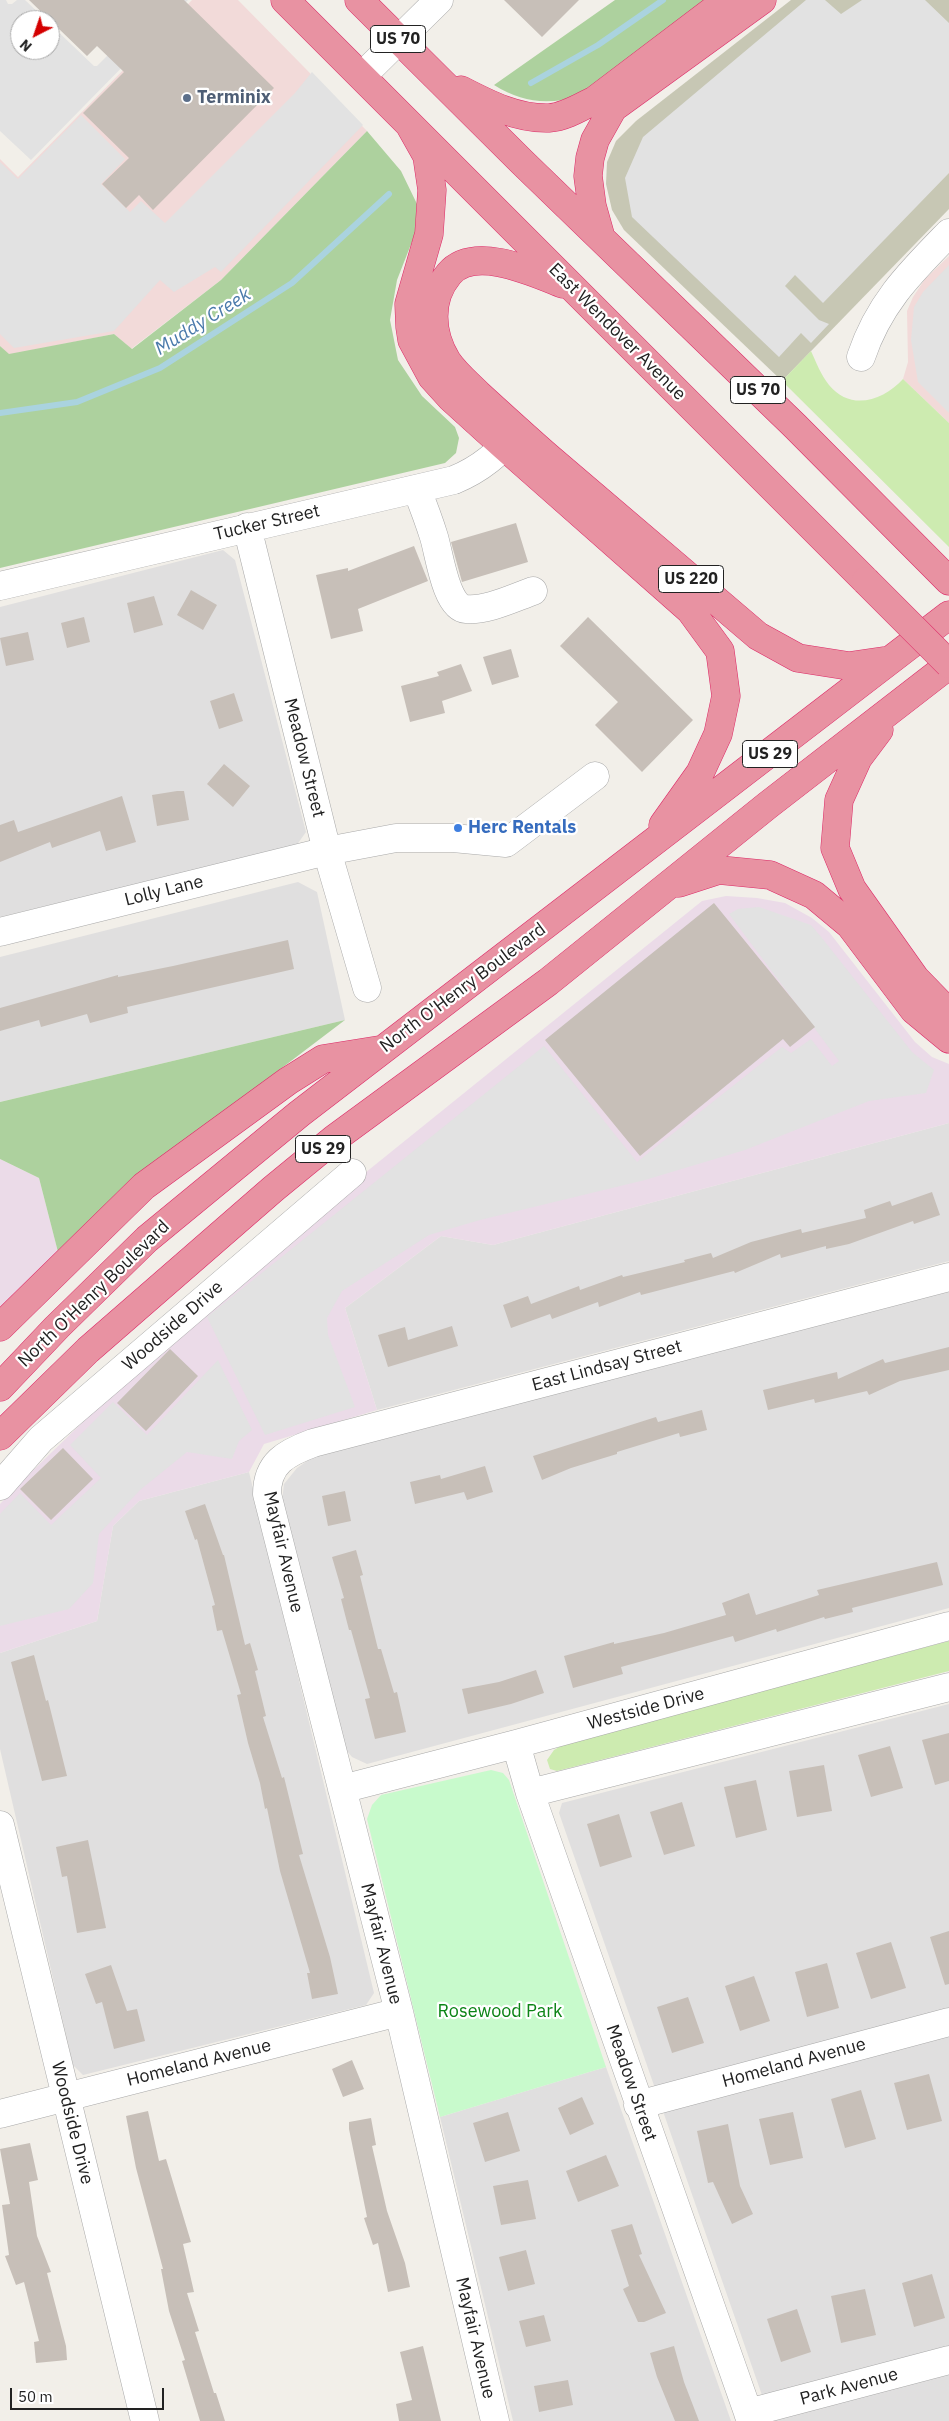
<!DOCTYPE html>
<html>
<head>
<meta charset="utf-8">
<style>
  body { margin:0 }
  #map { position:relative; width:949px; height:2421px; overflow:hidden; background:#f2efe9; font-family:"IBM Plex Sans",sans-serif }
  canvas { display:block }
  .north { position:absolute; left:10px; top:10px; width:50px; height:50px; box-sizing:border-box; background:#fff; border:1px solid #a7a7a7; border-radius:50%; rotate:221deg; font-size:14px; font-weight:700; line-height:20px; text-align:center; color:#222 }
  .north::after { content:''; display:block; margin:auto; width:18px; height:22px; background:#d40000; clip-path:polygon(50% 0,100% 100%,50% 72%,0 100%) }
  .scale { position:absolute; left:10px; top:2388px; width:154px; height:22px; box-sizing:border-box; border:2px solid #222; border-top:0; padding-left:6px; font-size:15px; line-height:18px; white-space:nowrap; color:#222; -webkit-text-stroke:4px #fff; paint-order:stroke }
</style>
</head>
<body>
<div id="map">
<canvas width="949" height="2421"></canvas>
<div class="north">N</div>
<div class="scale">50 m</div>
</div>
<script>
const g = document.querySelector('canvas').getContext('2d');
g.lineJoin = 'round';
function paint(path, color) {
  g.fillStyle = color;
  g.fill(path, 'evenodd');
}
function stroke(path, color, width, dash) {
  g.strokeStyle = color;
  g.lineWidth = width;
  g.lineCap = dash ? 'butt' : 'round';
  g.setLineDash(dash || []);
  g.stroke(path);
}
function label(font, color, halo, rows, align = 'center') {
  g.font = font + ' "IBM Plex Sans",sans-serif';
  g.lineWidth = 4.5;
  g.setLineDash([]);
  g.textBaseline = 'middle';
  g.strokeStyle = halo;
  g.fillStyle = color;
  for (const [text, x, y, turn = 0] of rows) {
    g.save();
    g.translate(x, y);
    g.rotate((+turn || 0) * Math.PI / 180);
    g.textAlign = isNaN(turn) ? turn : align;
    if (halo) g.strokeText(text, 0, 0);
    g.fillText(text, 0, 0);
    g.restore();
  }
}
paint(new Path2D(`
  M223,550L235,560L306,832L296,846L0,917V607Z
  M298,882L317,892L345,1020L0,1102V957Z
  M949,1123V1261L377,1410L345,1308L441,1236L493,1245Z
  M949,1289V1608L367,1764L352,1757L342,1745L282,1501L284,1484L297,1468L320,1452Z
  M249,1472L374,1993L366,2005L83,2075L73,2065L0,1749V1653L97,1621L113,1526L139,1501Z
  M949,1704V2421H771L559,1813L562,1803Z
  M606,2067L731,2421H513L440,2117Z`), '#e0dfdf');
paint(new Path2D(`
  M192,0H238L367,131L221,280L131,349L114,334L8,355L0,346V159L18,177Z
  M949,256V423L903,379L908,362L907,311L913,297L925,279Z`), '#f2dad9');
paint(new Path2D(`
  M726,896L757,898L785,903L812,918L829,932L915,1042L932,1057L949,1064V1123L493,1245L441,1236L345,1308L377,1410L264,1444L249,1472L139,1501L113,1526L97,1621L0,1653V1504L18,1485L87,1418L329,1202L702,901Z
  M0,1159L39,1178L58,1252L0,1307Z`), '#ebdbe8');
paint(new Path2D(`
  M791,0H949V209L782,381L624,230L612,210L606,184L607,162L616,141L636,121Z`), '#c7c7b4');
paint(new Path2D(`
  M811,351C816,362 821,375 829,385C851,412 884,400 903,379L949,423V547L782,381Z
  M949,1641V1671L557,1771L550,1769L547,1760L554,1750L569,1741Z`), '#cdebb0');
paint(new Path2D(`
  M615,0H708L580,96C548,105 523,103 494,85Z
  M367,131L401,171L417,204L415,234L397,280L390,320L398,360L422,396L455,427L459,438L456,453L445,463L0,568V346L9,354L114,334L132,349L221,280Z
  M345,1020L117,1193L58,1252L39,1178L0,1159V1102Z`), '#add19e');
paint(new Path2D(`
  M491,1770L503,1773L509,1780L606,2067L440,2117L367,1819L372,1805L381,1795Z`), '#c8facc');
paint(new Path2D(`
  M0,0H6L8,4H12L17,0H25L46,20H20V50H50V24L94,66H97L163,0H188L31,160L0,131Z
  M806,0H825L841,14L862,0H925L949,23V173L823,303L795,275L785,286L819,320L829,324L811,343L801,333L779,357L632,217L625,178L643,137Z
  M312,72L363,125L221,272L215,267L174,292L160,280L114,331L14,348L0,334V162L18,179L81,115L125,159L101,184L130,212L141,201L165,223L295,93Z
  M949,265V413L918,382L911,340L914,307L923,292Z
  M759,907L811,925L822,938L912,1052L934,1070L926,1093L869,1101L745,1150L645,1180L480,1220L429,1235L342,1291L327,1318L328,1335L355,1407L265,1435L207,1317L544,1046L637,1162L782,1047L791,1053L811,1039L832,1066L839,1061L729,914L738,909Z
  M218,1360L252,1430L239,1441L232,1459L187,1452L140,1490L99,1534L93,1583L69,1609L0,1626V1514L20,1493L51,1525L101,1478L70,1445L113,1402L147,1435Z`), '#e2e2e2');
stroke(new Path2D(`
  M531,83L598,45L663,0
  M0,413L77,402L160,368L292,283L389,194`), '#aad3df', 6);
paint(new Path2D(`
  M29,0H184L274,88L153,210L139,195L126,208L102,184L129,158L83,113L124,72L97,46L87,56Z
  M504,0H579L542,37Z
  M516,523L528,562L462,582L451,542Z
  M414,546L428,581L358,609L363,631L331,639L316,575L348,568V571Z
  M191,590L217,605L203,630L177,615Z
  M154,596L163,625L134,633L127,603Z
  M84,617L90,642L67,648L61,623Z
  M588,617L693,720L642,772L595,725L618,702L560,646Z
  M28,632L34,660L6,666L0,638Z
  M511,649L519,677L492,685L483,657Z
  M461,664L472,691L442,701L445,713L410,722L401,686L439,676L437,672Z
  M234,693L243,721L219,729L210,701Z
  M224,764L250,786L233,807L207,784Z
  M177,791H184L189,820L157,826L152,795Z
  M122,796L136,842L106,851L100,831L52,848L50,842L0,862V825L14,820L18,832Z
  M714,903L815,1027L790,1047L783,1039L640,1156L545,1040Z
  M288,940L294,969L127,1007L128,1013L90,1023L87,1014L41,1027L39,1020L0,1031V1008L118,975V977L173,966Z
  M932,1192L940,1215L914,1224L913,1221L849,1244L826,1249V1246L781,1258L780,1254L735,1273L734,1271L641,1295L640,1292L599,1307L598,1302L552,1319L550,1314L511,1328L503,1305L528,1296L531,1304L579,1286L580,1290L622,1275L623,1277L685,1262L684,1260L711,1253L713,1258L751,1242L801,1229L802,1233L866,1218L864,1210L890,1201L892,1206Z
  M452,1326L458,1346L388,1367L378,1335L405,1327L408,1340Z
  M949,1347V1370L900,1381L869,1395L867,1391L815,1403L814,1399L768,1410L763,1390L837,1372L838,1379L883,1359L885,1363Z
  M170,1349L198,1376L146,1431L117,1403Z
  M702,1410L707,1430L680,1437L679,1433L617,1452V1454L571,1468L542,1480L533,1456L656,1417L658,1422Z
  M63,1448L93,1479L51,1520L20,1489Z
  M485,1466L493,1492L467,1500L464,1492L415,1504L410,1482L440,1475L441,1479Z
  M345,1491L351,1521L328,1526L322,1496Z
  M205,1504L223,1555H224L245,1645L250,1643L258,1670L255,1671L266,1716L263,1717L282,1778L284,1777L303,1854L299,1855L330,1957L338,1994L312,1999L307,1973H310L280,1871L267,1808L265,1809L260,1783L248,1743L237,1695L241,1694L222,1630L217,1631L212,1606L215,1605L197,1539L195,1540L185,1511Z
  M356,1550L363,1575L360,1576L378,1649H381L394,1693L397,1692L406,1732L375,1739L365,1699L370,1698L351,1630H349L341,1599L344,1598L332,1557Z
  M937,1562L943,1585L852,1608L853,1612L825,1619L824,1617L777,1632L776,1629L735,1642L733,1636L621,1667L623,1674L573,1688L564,1656L614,1642V1644L664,1633L726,1615L722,1603L749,1593L756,1615L819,1595L817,1590Z
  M34,1655L46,1701L48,1700L67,1776L42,1781L11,1662Z
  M536,1670L544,1693L511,1704L468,1714L462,1689L499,1682Z
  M949,1733V1781L935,1785L922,1740Z
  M890,1746L903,1788L871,1797L858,1755Z
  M824,1765L832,1811L797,1817L789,1771Z
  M756,1780L767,1830L736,1838L724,1787Z
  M682,1802L695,1846L664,1855L650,1812Z
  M619,1814L632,1857L600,1867L587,1824Z
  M88,1840L106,1928L77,1933L67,1876L62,1877L56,1847Z
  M949,1931V1984L945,1985L930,1937Z
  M891,1942L906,1988L871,1999L856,1953Z
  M827,1963L839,2008L807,2017L795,1972Z
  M111,1965L127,2011L137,2009L145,2041L114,2049L102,2002L96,2004L85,1974Z
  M754,1976L770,2021L740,2031L725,1986Z
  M688,1997L704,2043L672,2053L657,2007Z
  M352,2060L364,2089L343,2097L332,2069Z
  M929,2074L942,2121L907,2130L894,2083Z
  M861,2090L876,2139L845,2148L831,2099Z
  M582,2097L594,2124L570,2135L558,2108Z
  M148,2111L159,2161L166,2159L191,2242L183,2244L194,2292L187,2293L199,2331L195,2332L214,2393H216L225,2421H200L182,2361L185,2360L169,2311L161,2269H163L136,2168L126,2116Z
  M508,2112L520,2151L485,2162L473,2123Z
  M793,2112L803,2158L770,2165L759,2119Z
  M371,2118L376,2145L372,2146L387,2211L405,2263L410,2287L388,2292L378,2243L373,2245L364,2218L367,2217L349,2129V2122Z
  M728,2124L740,2186L753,2214L732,2224L713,2182L708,2183L697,2131Z
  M30,2143L38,2180L29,2182L37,2236L51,2272L47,2273L66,2346L67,2360L36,2363L34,2342L39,2341L24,2282L16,2285L5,2256L9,2255L2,2205L10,2204L0,2149Z
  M606,2155L619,2186L578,2202L566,2171Z
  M528,2180L536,2219L501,2225L493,2186Z
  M632,2224L642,2254L639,2255L666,2313L644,2322H638L623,2289L629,2286L611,2230Z
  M526,2250L535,2284L508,2291L499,2257Z
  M932,2274L945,2318L914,2327L902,2283Z
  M865,2289L876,2335L841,2343L831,2296Z
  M797,2309L811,2352L781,2362L767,2319Z
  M544,2315L551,2341L526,2347L519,2321Z
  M423,2346L441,2421H399L396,2404L412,2400L400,2352Z
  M674,2346L684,2382L699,2421H675L657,2377L650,2353Z
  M568,2380L573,2405L539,2412L534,2386Z`), '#c7bfb8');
const minor = new Path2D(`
  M362,76L439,0
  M861,357C879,303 910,273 949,233
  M417,490C423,505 429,521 434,537C439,553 446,608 466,609C487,611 513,598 533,591
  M247,527L327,851L367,988
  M0,586L454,480C481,469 499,453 518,431
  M0,932L327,851L396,838H453L506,843L595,776
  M0,1486L41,1439L352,1173
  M516,1744L530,1793L751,2421
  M342,1789L516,1744L949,1626
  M530,1793L949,1687
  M0,1825L145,2421
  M638,2105L949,2022
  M0,2114L399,2012
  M748,2413L949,2360
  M495,2421L399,2012L267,1494C267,1463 286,1453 313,1443L949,1277`);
const highway = new Path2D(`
  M285,0L866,581
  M359,0L522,162L795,426L949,581
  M461,90C488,104 517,119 549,118C565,117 581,107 595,100L727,0
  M409,124L427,156L432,190L429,234L409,304L410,327L412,340L432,377L451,398L504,446L690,610L720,651L726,696L718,734L700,773L663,825
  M601,238L592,206L588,176L590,158L595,140L613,108L762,0
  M563,284C535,273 474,244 449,274C428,299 430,333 447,361C455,373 468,384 478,394C501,415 524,436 548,457C618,516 688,576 758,636L798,658L849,666L890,660
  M879,730L858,758L839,800L835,848L852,889L915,978L949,1013
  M679,883L719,870L770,875L814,895L850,925L914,1010L949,1039
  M0,1327L144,1186L288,1081L323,1059L379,1050
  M0,1387L57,1327L147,1239L299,1114L949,615
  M0,1436L88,1350L273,1189L334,1139L548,982L768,805L949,665`);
stroke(minor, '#a9a9a9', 29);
stroke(highway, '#dc2a67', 29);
stroke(minor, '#fff', 28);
stroke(highway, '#e892a2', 28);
const highwayBridge = new Path2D(`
  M866,581L949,664`);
stroke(highwayBridge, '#dc2a67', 29, []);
stroke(highwayBridge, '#e892a2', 28);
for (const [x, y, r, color] of [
  [187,98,5,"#5c6f8a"],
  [458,828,5,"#3f7fe0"]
]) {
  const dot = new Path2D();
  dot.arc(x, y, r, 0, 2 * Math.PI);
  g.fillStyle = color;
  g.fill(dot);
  stroke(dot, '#fff', 2);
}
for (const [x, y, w] of [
  [398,39,55],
  [758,390,55],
  [691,579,65],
  [770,754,55],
  [323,1149,55]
]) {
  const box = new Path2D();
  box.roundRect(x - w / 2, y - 13.5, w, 27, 4);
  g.fillStyle = '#fff';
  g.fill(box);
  stroke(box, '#222', 1);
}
label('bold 16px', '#222', null, [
  ["US 70",398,39],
  ["US 70",758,390],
  ["US 220",691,579],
  ["US 29",770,754],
  ["US 29",323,1149]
]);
label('bold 18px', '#4e5e75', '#fff', [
  ["Terminix",197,98]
], 'left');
label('18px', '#222', '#fff', [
  ["East Wendover Avenue",617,332,45],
  ["Tucker Street",267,523,-13],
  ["Meadow Street",304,758,76],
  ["Lolly Lane",164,891,-14],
  ["North O'Henry Boulevard",463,988,-37],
  ["North O'Henry Boulevard",94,1294,-44],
  ["Woodside Drive",173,1326,-41],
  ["East Lindsay Street",607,1366,-15],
  ["Mayfair Avenue",283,1552,77],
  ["Westside Drive",646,1709,-15],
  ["Mayfair Avenue",381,1944,76],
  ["Homeland Avenue",199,2063,-14],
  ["Homeland Avenue",794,2063,-15],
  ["Meadow Street",631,2083,71],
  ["Woodside Drive",72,2123,76],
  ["Mayfair Avenue",475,2338,77],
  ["Park Avenue",849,2387,-15]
]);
label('bold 18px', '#366cbe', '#fff', [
  ["Herc Rentals",468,828]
], 'left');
label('18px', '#0c8416', '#fff', [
  ["Rosewood Park",500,2012]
]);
label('italic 19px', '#4a7aab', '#fff', [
  ["Muddy Creek",203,322,-32]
]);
</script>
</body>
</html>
